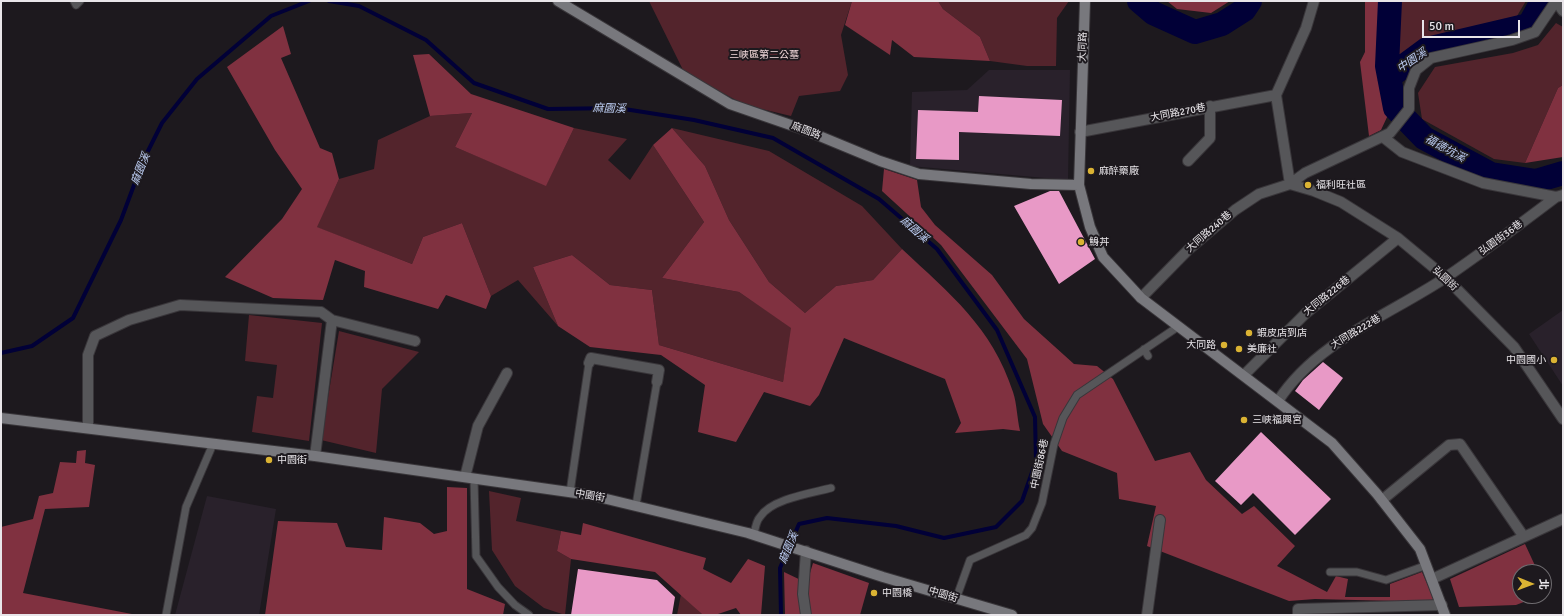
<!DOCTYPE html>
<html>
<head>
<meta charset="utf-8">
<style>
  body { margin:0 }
  #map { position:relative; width:1564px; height:616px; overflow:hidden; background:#1d191e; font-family:Signika,"Noto Sans TC",sans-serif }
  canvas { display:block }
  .frame { position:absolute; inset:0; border:2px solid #e8e5e9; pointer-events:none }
  .north { position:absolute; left:1512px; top:564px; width:40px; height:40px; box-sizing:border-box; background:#1d191e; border:1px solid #6e6b6f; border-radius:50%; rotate:91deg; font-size:11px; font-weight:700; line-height:16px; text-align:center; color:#e8e5e9 }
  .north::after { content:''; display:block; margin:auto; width:14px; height:18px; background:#dbb333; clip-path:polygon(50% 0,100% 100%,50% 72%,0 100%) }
  .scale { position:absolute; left:1422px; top:20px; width:98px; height:18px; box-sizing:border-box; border:2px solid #e8e5e9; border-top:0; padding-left:5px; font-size:12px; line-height:14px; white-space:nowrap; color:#e8e5e9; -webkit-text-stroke:3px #1d191e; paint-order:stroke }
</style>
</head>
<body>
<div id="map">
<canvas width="1564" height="616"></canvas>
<div class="frame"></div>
<div class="north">北</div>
<div class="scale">50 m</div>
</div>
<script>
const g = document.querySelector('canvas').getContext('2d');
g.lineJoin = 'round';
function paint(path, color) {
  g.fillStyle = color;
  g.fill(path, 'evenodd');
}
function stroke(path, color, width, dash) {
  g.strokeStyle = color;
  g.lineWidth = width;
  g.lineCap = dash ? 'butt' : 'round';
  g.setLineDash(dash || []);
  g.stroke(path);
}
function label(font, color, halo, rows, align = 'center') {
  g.font = font + ' Signika,"Noto Sans TC",sans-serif';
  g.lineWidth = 4;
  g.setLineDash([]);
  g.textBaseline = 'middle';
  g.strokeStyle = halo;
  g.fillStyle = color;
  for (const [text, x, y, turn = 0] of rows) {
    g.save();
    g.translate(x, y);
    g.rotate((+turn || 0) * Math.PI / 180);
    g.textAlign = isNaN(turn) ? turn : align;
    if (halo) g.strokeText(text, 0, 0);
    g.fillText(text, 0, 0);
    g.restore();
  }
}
paint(new Path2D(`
  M989,70H1070L1068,180L910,166L912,92L967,90Z
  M1563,310V386L1529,334Z
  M207,496L276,509L259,615H175Z`), '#29212b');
paint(new Path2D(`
  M649,1H852L841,35L848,75L840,91L799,96L791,116L745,105L684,72Z
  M938,1H1069L1057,18L1056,66H1027L990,61L980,37L943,9Z
  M1398,1H1526L1517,16L1423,44L1398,59Z
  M1556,23L1563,27V85L1558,88L1525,163L1494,159L1422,119L1418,93L1435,67L1513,53L1538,45Z
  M472,113L455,147L546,185L574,128L627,139L608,160L630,180L653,145L704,222L662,278L739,292L792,328L783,382L659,345L652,290L610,285L572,255L533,267L558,326L518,280L491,296L462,223L423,237L412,264L316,227L339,179L374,169L378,140L430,116Z
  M672,128L769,151L862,206L902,249L873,280L836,286L805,313L769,282L729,220L705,166Z
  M249,315L322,323L309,441L252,432L257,396L273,398L277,365L245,361Z
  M339,331L419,352L382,389L376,453L321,440Z
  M489,491L521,498L516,521L561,531L557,551L571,559L565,615L544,608L515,586L492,550Z
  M681,594L703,615H677Z`), '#53242c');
paint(new Path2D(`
  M852,1H938L943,9L980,37L990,61L914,57L892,40L890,55L845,25Z
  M1167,1H1230L1211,13L1177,9Z
  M1365,1H1382L1380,66L1388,115L1381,130L1369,136L1360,62L1365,52Z
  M283,26L291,54L281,58L320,148L332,153L339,179L317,227L412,264L423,237L462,223L491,296L486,309L446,295L438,309L364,287L365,271L335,260L323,300L273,298L225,277L282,219L302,189L275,150L227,67Z
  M429,54L471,94L574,128L546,186L455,147L472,113L430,116L413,55Z
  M1563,85V157L1525,163L1558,88Z
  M672,128L705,166L729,220L769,282L805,313L836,286L873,280L902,249C950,294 992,327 1013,392C1017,404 1017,418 1020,431L1003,429L955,433L961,423L945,379L844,338L819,395L810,406L764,392L736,442L698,432L705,385L661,355L590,347L558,326L533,267L572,255L610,285L652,290L659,345L783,382L791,328L739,292L662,278L704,222L653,145Z
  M884,169L917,180L921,207L935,225L992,275L1024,319L1074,364L1097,366L1113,379L1155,461L1190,452L1206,480L1242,514L1254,506L1295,546L1277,566L1327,592L1336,576L1348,579L1345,597H1390V584L1422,572L1435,602L1315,599L1289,601L1147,546L1156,506L1119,499L1117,473L1062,451L1043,424L1027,359L941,245L882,191Z
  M86,450L85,463L95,465L89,507L45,509L23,593L137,615H1V527L33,519L39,496L53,493L60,462L76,463L77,451Z
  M447,487L467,488V589L505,604L503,615H265L278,521L337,523L346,547L382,550L384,517L420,523L434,534L447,531Z
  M583,523L706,558L703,569L731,583L748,559L765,566L761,615H741L736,608L715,615H703L655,572L571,559L557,551L561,531L581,535Z
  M1525,544L1538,572H1520V596H1539L1516,605L1459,607L1450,579Z
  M813,563L869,583L860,615H785L784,572L807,583Z`), '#803140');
stroke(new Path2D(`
  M329,1L359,6L426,40L474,83L548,109L618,108L694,120L773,138L879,199L937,249L997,330L1035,417L1036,461L1022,501L996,527L944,538L896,526L827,518L799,524L780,568L781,615
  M1,353L32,346L73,318L121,220L143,161L162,123L197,79L271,16L309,1`), '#010037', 4);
stroke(new Path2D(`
  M1139,1L1153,13L1195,32L1222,24L1244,10L1250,1
  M1390,1L1387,66L1395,108L1424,138L1491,174L1536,181L1563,173
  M1389,77L1427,49L1529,25L1540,5`), '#010037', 24);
paint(new Path2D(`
  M979,96L1062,100L1060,136L959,132V160L916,159L918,110L978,112Z
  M1050,191H1059L1095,259L1059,284L1014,206Z
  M1323,362L1343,378L1319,410L1295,391L1303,380Z
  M1261,432L1331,499L1295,535L1253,493L1241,505L1215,481Z
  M578,569L657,580L675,597L672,615H571Z`), '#e899c6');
const lane = new Path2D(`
  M74,1L76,5L80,1
  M1144,349L1148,356
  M474,479L476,556L498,587L515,605L529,615
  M570,492L589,363
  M636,505L657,382
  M754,535C755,529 756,521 760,517C771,499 812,493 831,488
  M1330,572H1357L1386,580L1427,565
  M956,599L970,560L1026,535L1032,528L1042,503L1054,444L1063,418L1077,395L1179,326
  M166,615L186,507L213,444`);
const street = new Path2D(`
  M1080,132L1276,95
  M1383,137L1402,152L1483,183L1556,197L1563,195
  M1188,161L1210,138V106
  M1290,184L1314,191L1341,202L1398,238L1445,277L1514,347L1563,419
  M1290,184L1276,95L1306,28L1314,1
  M1141,298L1188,250L1235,210L1259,194L1290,184L1305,173L1390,133L1409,109V88L1416,70L1431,58L1512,40L1535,32L1556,1L1563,11
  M332,320L415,341
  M589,363L591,358L659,370L657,382
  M1244,375L1306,313L1398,238
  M1278,401C1316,342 1389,315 1445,278C1483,252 1519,225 1556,197
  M88,428V355L95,336L129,320L180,305L321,312L332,320L315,456
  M465,477L478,426L507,373
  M1382,500L1449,445L1460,444L1524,537
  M1432,579L1563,519
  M806,615L803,594L806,551
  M1147,615L1160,520
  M1298,615V609L1442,605`);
const secondary = new Path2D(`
  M558,1L730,104L805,130L880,161L919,174L1031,184L1079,185
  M1085,1L1079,185L1090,227L1103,257L1141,298L1332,443L1377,494L1420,549L1445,615
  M1,418L315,456L590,495L748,533L883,577L1012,615`);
stroke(lane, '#39363a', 9);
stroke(street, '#39363a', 12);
stroke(secondary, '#39363a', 12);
stroke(lane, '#565659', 7);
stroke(street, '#565659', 10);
stroke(secondary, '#78787d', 10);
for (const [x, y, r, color] of [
  [1091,171,4,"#dbb333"],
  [1308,185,4,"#dbb333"],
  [1081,242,4,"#dbb333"],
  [1249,333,4,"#dbb333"],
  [1224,345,4,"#dbb333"],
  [1239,349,4,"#dbb333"],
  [1554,360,4,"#dbb333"],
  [1244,420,4,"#dbb333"],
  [269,460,4,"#dbb333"],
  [874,593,4,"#dbb333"]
]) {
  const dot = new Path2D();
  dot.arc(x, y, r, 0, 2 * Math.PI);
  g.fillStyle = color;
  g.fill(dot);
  stroke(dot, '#1d191e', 1.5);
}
label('10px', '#e8e5e9', '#1d191e', [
  ["大同路",1083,47,-88],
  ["大同路270巷",1178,113,-11],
  ["麻園路",806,131,21],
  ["大同路240巷",1209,232,-41],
  ["弘園街36巷",1501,238,-36],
  ["弘園街",1445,279,43],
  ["大同路226巷",1327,296,-39],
  ["大同路222巷",1356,332,-31],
  ["中園街86巷",1040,464,-78],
  ["中園街",590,496,10],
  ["中園街",943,595,17]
]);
label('10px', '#f4dbdd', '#1d191e', [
  ["三峽區第二公墓",764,55]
]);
label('10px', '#e8e5e9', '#1d191e', [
  ["麻醉藥廠",1099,171],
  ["福利旺社區",1316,185],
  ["鯓丼",1089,242],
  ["蝦皮店到店",1257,333],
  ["大同路",1216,345,"right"],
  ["美廉社",1247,349],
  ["中園國小",1546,360,"right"],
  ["三峽福興宮",1252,420],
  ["中園街",277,460],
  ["中園橋",882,593]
], 'left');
label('italic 11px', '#bfd0f6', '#1d191e', [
  ["中園溪",1412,61,-34],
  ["麻園溪",609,109,2],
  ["福德坑溪",1445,149,29],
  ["麻園溪",141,169,-68],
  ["麻園溪",914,230,41],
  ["麻園溪",789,548,-67]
]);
</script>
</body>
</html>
